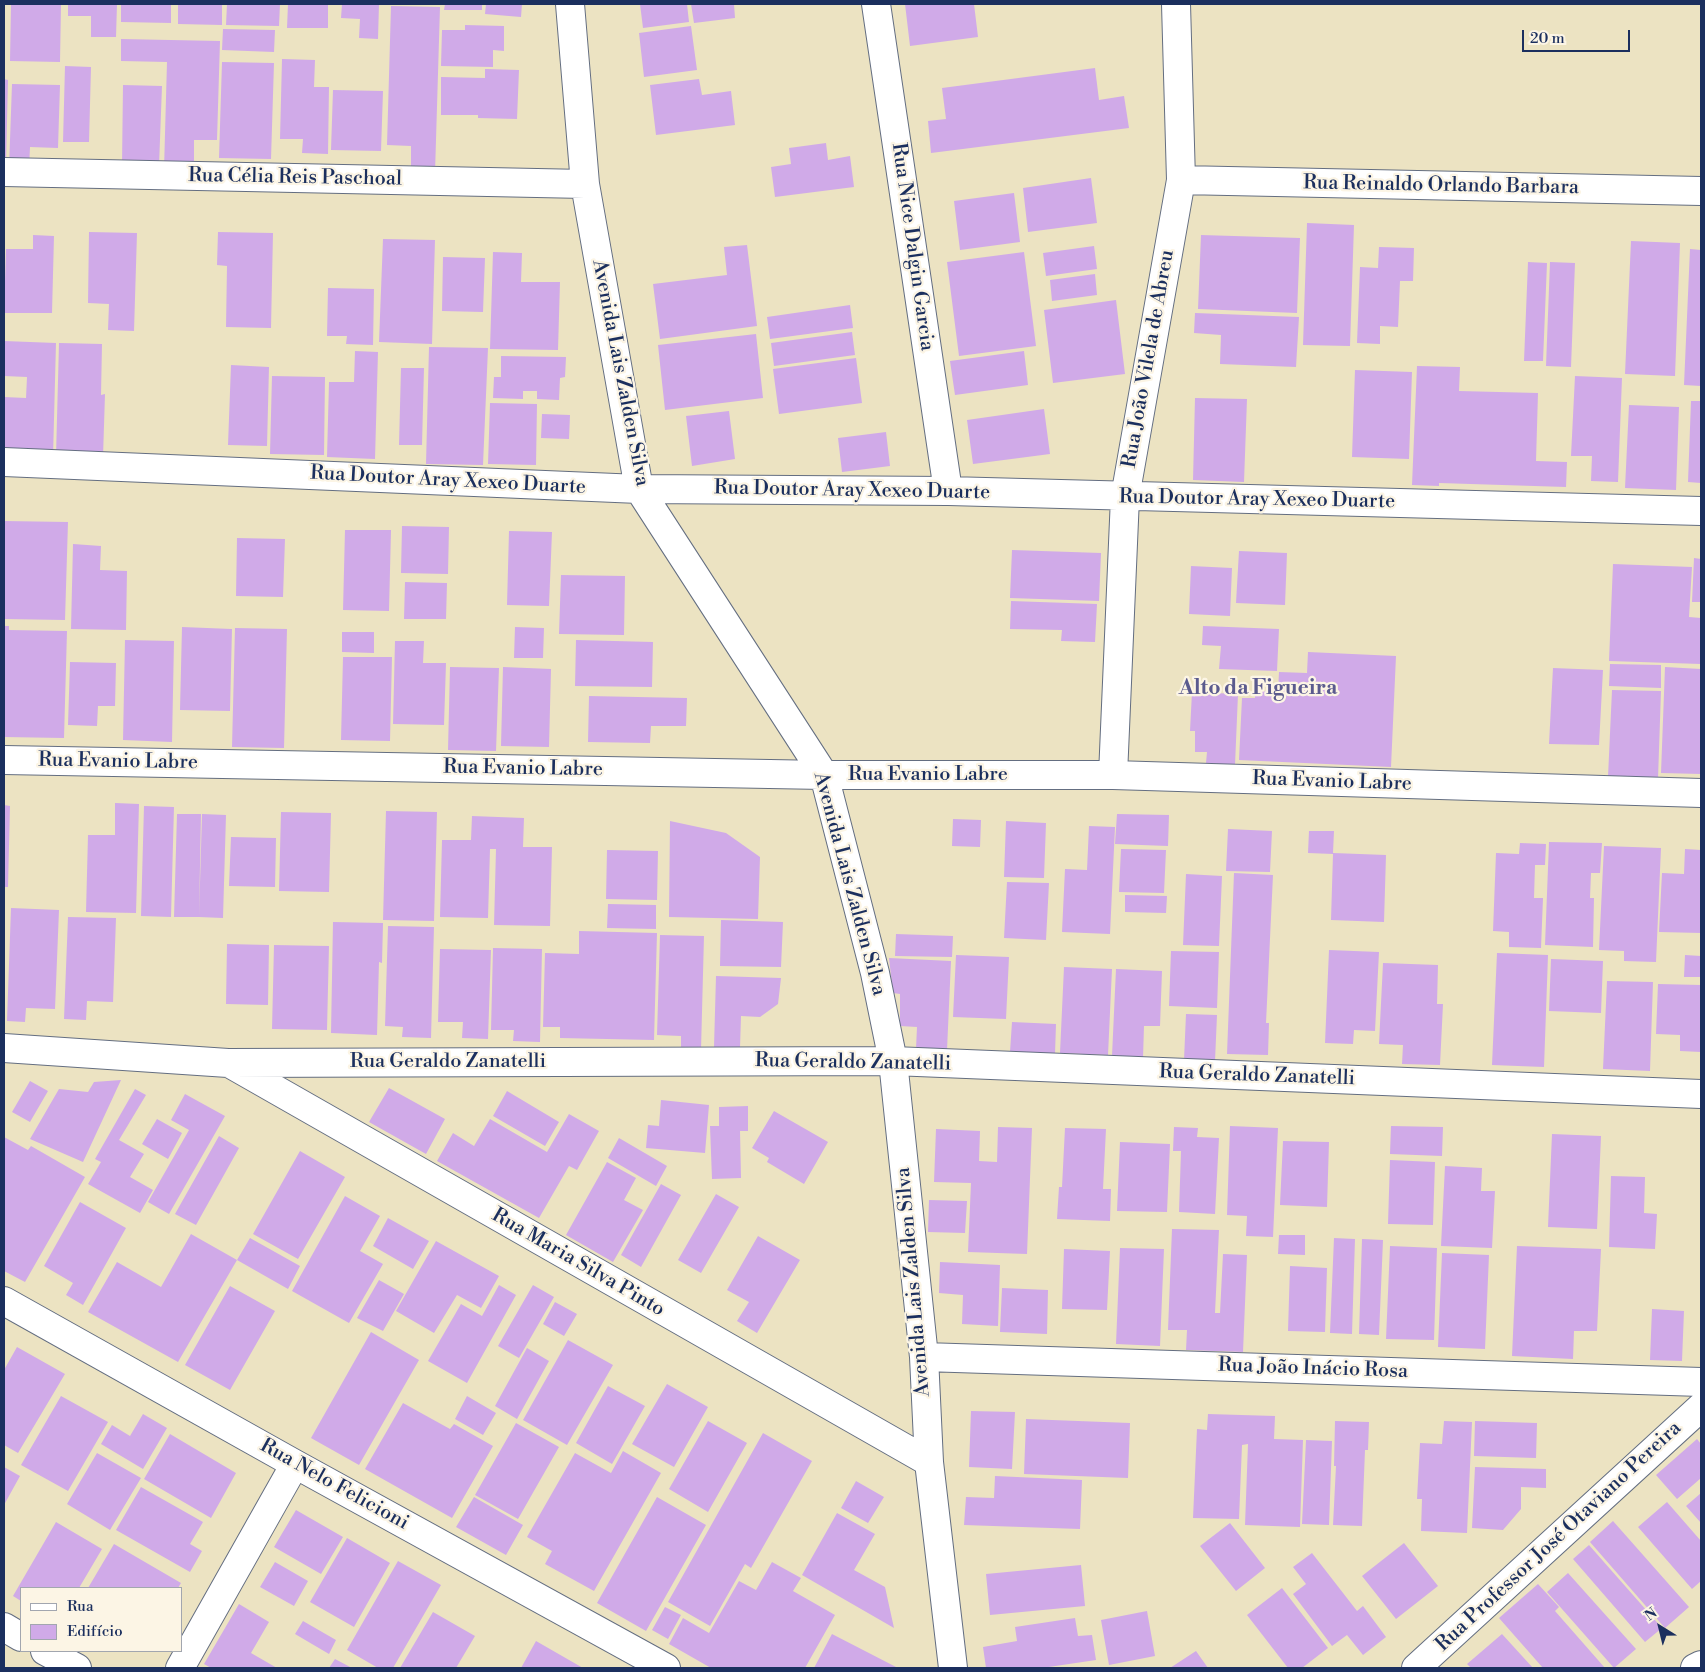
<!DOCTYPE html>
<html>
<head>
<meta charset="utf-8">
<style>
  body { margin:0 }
  #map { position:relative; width:1705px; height:1672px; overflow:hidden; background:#ece3c2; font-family:"Libre Bodoni",serif }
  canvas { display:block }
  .frame { position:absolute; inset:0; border:5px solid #1b2f5e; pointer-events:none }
  .legend { position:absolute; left:20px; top:1587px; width:162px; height:65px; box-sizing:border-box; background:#fcf5e5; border:1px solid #a2a6af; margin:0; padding:6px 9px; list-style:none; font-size:15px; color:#1b2f5e }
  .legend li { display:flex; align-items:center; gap:10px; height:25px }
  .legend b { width:25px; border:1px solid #a2a6af }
  .north { position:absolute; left:1635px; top:1602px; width:50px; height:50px; -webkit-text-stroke:4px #fcf5e5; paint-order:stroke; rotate:324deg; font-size:14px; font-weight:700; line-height:20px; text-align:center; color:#1b2f5e }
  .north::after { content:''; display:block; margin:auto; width:18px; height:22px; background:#1b2f5e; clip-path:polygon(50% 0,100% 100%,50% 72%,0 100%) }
  .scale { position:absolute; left:1522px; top:30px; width:108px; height:22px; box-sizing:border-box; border:2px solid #1b2f5e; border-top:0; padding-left:6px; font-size:15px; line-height:18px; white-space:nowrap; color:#1b2f5e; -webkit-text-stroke:4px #fcf5e5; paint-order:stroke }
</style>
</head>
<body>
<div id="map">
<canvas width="1705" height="1672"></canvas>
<div class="frame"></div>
<ul class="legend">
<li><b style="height:6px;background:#fff"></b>Rua</li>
<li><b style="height:14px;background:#d0aae8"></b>Edifício</li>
</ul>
<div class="north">N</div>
<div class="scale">20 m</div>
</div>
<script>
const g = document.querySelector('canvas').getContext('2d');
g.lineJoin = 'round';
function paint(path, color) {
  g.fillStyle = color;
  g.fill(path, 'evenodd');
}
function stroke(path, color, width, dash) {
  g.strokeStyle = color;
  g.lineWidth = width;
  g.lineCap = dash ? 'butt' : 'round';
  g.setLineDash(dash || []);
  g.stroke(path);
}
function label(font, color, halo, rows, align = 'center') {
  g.font = font + ' "Libre Bodoni",serif';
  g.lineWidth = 4.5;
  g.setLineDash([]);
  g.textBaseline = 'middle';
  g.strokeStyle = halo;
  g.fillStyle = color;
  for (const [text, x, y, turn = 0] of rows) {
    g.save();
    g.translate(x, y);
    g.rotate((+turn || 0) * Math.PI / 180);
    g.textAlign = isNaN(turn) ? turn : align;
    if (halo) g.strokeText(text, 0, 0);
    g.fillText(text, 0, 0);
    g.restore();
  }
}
paint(new Path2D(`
  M11,4H61L60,62L10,61Z
  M68,4H117L116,37H91V16H68Z
  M121,4H171V23L121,22Z
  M178,4H222V25L178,24Z
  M227,4H280L279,26L226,25Z
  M288,4H328V28H287Z
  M342,4H379L378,39L359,38L360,19L341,18Z
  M445,4H482V10H444Z
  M486,4H522L521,17L485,14Z
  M640,4H687L689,22L643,28Z
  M691,4H734L735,18L694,23Z
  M905,4H974L978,37L910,46Z
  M391,6L440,7L435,173L411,172V146L387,145Z
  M465,25L504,26V51L493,50V67L441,66L442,30H465Z
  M691,26L697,70L644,77L639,33Z
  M223,29L275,30L274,52L222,50Z
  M121,39L220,41L217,140H194V171L164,170L167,62L121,61Z
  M282,59L315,60L314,87H329L328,154L302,153L303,139H280Z
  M222,62L274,63L271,159L219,158Z
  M65,66L91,67L89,142H63Z
  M1095,68L1099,100L1124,96L1129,128L931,153L928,121L946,119L942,88Z
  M485,69L519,70L517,119L478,118V115H441V77L485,78Z
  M4,79L8,80L6,164H4Z
  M699,79L702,95L731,91L735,125L656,135L650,85Z
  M12,84L60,85L58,148L30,147L29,169L9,168Z
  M123,85L162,86L159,166L122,165Z
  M333,90L383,91L381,151L331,150Z
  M826,143L828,160L850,156L854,187L775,197L771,167L791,164L789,148Z
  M1091,178L1097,223L1028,232L1023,188Z
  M1014,193L1020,242L960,250L954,201Z
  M1307,223L1354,225L1350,346L1303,345Z
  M89,232L137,233L134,331L108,330L109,304L88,303Z
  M218,232L273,233L271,328L226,327L227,266L217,265Z
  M33,235L54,236L52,313H4L6,249H33Z
  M1201,235L1300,238L1297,313L1198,309Z
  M383,239L435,240L432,344L379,342Z
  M1631,241L1680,243L1675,376L1625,374Z
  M747,245L757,326L660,339L653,284L727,275L724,247Z
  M1094,246L1097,269L1046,276L1043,253Z
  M1379,247L1414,248L1413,281H1400L1398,327L1380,326V344L1357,343L1360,267L1378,268Z
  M1690,249L1701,250V386L1684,385Z
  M493,252L522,253L521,282H560L558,350L490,349Z
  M1024,252L1036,346L959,356L947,262Z
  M443,257L485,258L483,312L442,311Z
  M1528,262L1547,263L1543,361H1524Z
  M1550,262L1575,263L1571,367L1546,366Z
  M1095,274L1097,295L1052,301L1050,280Z
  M328,288L374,289L373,345L346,344L347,336H327Z
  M1116,300L1125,374L1053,383L1044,310Z
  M850,305L853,328L770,339L767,317Z
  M1195,313L1299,317L1296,367L1220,364L1221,335L1194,333Z
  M852,332L855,355L774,366L771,343Z
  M756,334L763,398L665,410L658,345Z
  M4,341L56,343L53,457L4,456V397L26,398L27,377L4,376Z
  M59,343L102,344L101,395L105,394L103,457L56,456Z
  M429,347L488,348L483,465L426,464Z
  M355,351L378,352L375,459L327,457L329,382H354Z
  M1024,351L1028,385L955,395L950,361Z
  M501,356L566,357L565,377L560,378L559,400L537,399V391H523V399L493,398L494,377H501Z
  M856,358L862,403L779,414L773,369Z
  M231,365L269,367L267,446L228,445Z
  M1417,366L1460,367L1459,391L1538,393L1536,461L1567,462L1566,487L1439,483V486L1412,485Z
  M401,368H424L422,445H399Z
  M1355,370L1412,372L1409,459L1352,457Z
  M272,376L325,377L324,455L270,454Z
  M1575,376L1622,378L1618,482L1591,481L1592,456H1571Z
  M1195,398L1247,399L1244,482L1193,480Z
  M1691,401H1701V483L1688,482Z
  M490,403L537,404L536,465L488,464Z
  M1629,405L1679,407L1676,490L1625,488Z
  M1044,409L1050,454L973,464L967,420Z
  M729,411L735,459L692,466L686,416Z
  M542,414L570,415L569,439L541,438Z
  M886,432L890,466L842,472L838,438Z
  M4,521L68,522L65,620L4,619Z
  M402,526L449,527L448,574L401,573Z
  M345,530H391L389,611L343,610Z
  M509,531L552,532L549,606L507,605Z
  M237,538L285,539L283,597L236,596Z
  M73,544L101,546L100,570L127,571L126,630L71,629Z
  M1012,550L1101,553L1099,601L1010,598Z
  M1239,551L1287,553L1285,605L1236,603Z
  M1694,558L1701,559V602H1692Z
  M1613,564L1692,567L1689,617L1701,618V664L1609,661Z
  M1191,566L1232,568L1230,616L1189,614Z
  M561,575L625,576L624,635L559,634Z
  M405,582L447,583L446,619H404Z
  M1011,601L1097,604L1095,642L1061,641L1062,630L1010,629Z
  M4,626H9V630L67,631L64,738L4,737Z
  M1203,626L1279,629L1277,671L1219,669L1221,646L1202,645Z
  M182,627L232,629L230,711L180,710Z
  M515,627L544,628L543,658H514Z
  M235,628L287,629L284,748L232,747Z
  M342,632H374V653L342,652Z
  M125,640L174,641L172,742L123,740Z
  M576,640L653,642L652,687L575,686Z
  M395,641H424L423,663H446L444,725L393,724Z
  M1308,652L1396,656L1391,767L1239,760L1242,698H1255V691L1278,692L1279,672L1307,673Z
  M343,657H392L390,741L341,740Z
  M70,662L116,663L115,706H98L97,726L68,725Z
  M1610,664L1661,665V688L1609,686Z
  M450,667L499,668L496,751L448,750Z
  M503,667L551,669L549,747L501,746Z
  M1665,667L1701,669V774L1661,773Z
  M1553,668L1603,670L1599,745L1549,744Z
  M1612,690L1661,691L1658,779L1608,777Z
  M1192,692L1238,694L1235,765L1206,763L1207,752H1195V731H1190Z
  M589,696L687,698L686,726H651L650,743L588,742Z
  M115,803L139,804L136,913L86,912L88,835H115Z
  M4,805L10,806L8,887H4Z
  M144,806L174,807L171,917L141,916Z
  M386,811L437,812L434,921L383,920Z
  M281,812L331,813L329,892L279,891Z
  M177,814H201L199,917H174Z
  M202,814L226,815L223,918L199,917Z
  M1117,814L1169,815L1168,846L1115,844Z
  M472,816L524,818L523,847H552L550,926L494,925L496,849H490L488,918L440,917L442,840H471Z
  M953,819L981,820L980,847L952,846Z
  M670,821L726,833L760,857L758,919L669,917Z
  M1006,821L1046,823L1044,878L1004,877Z
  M1089,826L1115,827L1110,934L1062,932L1065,869L1087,870Z
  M1228,829L1272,831L1270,872L1226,871Z
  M1309,831H1334L1333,853L1386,855L1384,922L1331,920L1333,854L1308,853Z
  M231,837L276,838L275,887L229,886Z
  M1549,842L1602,843L1600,873H1591L1590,898H1594L1593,947L1545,945Z
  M1520,843L1546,844L1545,865H1535L1534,898H1543L1541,948L1509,947V932L1493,931L1496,853L1519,854Z
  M1604,846L1661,848L1656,962L1624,961V951L1599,950Z
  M1121,849L1166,850L1164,893L1119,892Z
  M1685,849L1701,850V933L1659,932L1662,873L1684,874Z
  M607,850L658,851L657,900L606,899Z
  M1234,873L1273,875L1266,1023H1269L1268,1055L1227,1054Z
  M1186,874L1222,876L1219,946L1183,945Z
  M1007,882L1049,883L1046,940L1004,938Z
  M1125,895L1167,896L1166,913L1125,912Z
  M608,904L656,905V929L607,928Z
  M11,908L59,910L55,1009L26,1008L25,1022L7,1021Z
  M68,917L116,918L113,1002L87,1001L86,1020L64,1019Z
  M721,920L783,922L781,967L720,966Z
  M333,922L383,923L382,963L379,962L377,1035L331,1033Z
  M388,926L434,927L431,1038L402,1037L403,1027L385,1026Z
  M579,931L657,933L654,1040L560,1038V1027H543L545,953L579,954Z
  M896,934L953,936L952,957L895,956Z
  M660,935L704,936L701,1050L681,1049V1036L657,1035Z
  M227,944L269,945L268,1005L226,1004Z
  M274,945L329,946L327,1030L272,1029Z
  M493,948L542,949L540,1042L513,1041L514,1030H491Z
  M440,949L491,950L488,1039L462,1038L463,1022H438Z
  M1329,950L1379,952L1375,1031L1354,1030L1353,1044L1325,1043Z
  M1171,951L1219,952L1217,1008L1169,1006Z
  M1497,953L1548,955L1544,1067L1492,1065Z
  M956,955L1009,957L1006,1019L953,1017Z
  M1685,955L1701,956V977H1684Z
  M889,958L951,961L947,1050L916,1049L917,1027L900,1026V994L893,993Z
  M1551,959L1603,961L1601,1013L1549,1011Z
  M1383,963L1438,965L1437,1004H1443L1440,1065L1402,1064L1403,1045L1379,1044Z
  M1064,967L1112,969L1108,1055L1060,1053Z
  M1116,969L1162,971L1160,1026H1144L1143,1058L1112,1056Z
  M716,976L781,978L778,1004L760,1017L741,1016L740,1048L714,1047Z
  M1607,981L1653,982L1650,1071L1603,1069Z
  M1658,984L1701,985V1052L1680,1051V1035L1656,1034Z
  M1186,1014L1217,1015L1215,1061L1184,1060Z
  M1012,1022L1056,1024L1055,1054L1010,1052Z
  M121,1080L83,1162L30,1139L59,1089L88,1092L94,1082Z
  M30,1081L48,1091L30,1122L12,1112Z
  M389,1088L445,1119L426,1154L369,1122Z
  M135,1089L146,1095L119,1140L144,1154L130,1177L153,1190L140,1213L88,1184L101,1162L95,1159Z
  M507,1091L559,1122L545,1146L493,1116Z
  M185,1094L225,1116L169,1214L148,1202L189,1130L171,1120Z
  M661,1100L709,1105L705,1153L646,1148L648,1125L659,1126Z
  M748,1106V1131H740L741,1178L712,1179L710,1126H719V1107Z
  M774,1111L828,1142L804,1184L767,1162L769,1158L752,1148Z
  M569,1114L599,1131L577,1170L569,1166L539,1218L437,1161L453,1133L474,1146L490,1119L547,1152Z
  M157,1119L182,1133L168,1159L142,1144Z
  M1230,1126L1278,1128L1273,1237L1246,1236L1247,1216L1227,1215Z
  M1391,1126L1443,1127L1442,1156L1390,1154Z
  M998,1127L1032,1128L1027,1254L968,1252L971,1183L934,1182L936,1129L980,1131L979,1161L997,1162Z
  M1174,1127L1198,1128L1197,1137L1219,1138L1215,1214L1179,1212L1181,1151H1173Z
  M1065,1128L1106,1129L1103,1189H1111L1110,1221L1057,1219L1059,1187H1062Z
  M1552,1134L1601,1136L1597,1229L1548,1227Z
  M219,1136L239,1148L196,1225L175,1214Z
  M4,1137L28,1150L31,1146L85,1177L25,1282L4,1271Z
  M619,1138L667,1166L656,1186L608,1158Z
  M1283,1141L1329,1142L1327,1207L1280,1205Z
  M1120,1142L1170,1144L1167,1212L1117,1211Z
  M300,1151L345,1177L298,1259L253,1234Z
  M1390,1160L1435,1162L1433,1225L1388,1224Z
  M607,1162L636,1178L624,1200L643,1210L613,1262L566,1235Z
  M1445,1166L1482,1168L1481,1191H1495L1492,1248L1441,1246Z
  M1611,1176L1645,1177L1644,1213L1657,1214L1655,1249L1609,1247Z
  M661,1184L681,1195L641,1267L621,1255Z
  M716,1194L739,1207L701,1273L678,1260Z
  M345,1196L380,1216L360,1251L383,1264L349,1323L292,1291Z
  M929,1200L967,1201L965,1233L928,1232Z
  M80,1202L126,1228L83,1305L66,1295L73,1283L44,1266Z
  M388,1218L429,1241L413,1269L373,1246Z
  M1172,1229L1219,1230L1215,1313H1220L1223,1254L1247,1255L1243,1352L1186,1350L1187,1330H1168Z
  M191,1234L237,1260L178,1362L88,1312L117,1262L161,1287Z
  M1279,1235H1305V1255L1278,1254Z
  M758,1236L800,1260L757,1333L737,1321L749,1302L727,1290Z
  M250,1238L300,1266L288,1289L237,1260Z
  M1334,1238L1355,1239L1352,1334L1330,1333Z
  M1362,1239L1383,1240L1379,1335L1359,1334Z
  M436,1241L499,1276L481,1308L457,1295L434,1333L396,1311Z
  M1390,1246L1437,1248L1434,1340L1386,1339Z
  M1517,1246L1601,1249L1597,1331H1574L1573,1359L1512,1356Z
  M1120,1248L1164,1249L1160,1346L1116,1344Z
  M1064,1249L1110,1251L1107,1310L1062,1309Z
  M1442,1253L1489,1255L1485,1349L1438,1347Z
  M940,1262L1000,1265L998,1326L962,1324L963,1295L939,1293Z
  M1290,1266L1327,1268L1325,1332L1288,1331Z
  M379,1280L404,1294L383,1331L357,1318Z
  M499,1285L516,1295L467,1383L428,1361L461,1304L482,1316Z
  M533,1285L554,1297L519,1358L498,1346Z
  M230,1286L275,1311L230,1390L185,1365Z
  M1002,1288L1048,1290L1047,1334L1000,1332Z
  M555,1302L577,1314L564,1336L543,1324Z
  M1652,1309L1684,1311L1682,1361L1650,1360Z
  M371,1332L419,1360L359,1465L311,1438Z
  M568,1340L613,1365L567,1445L523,1420Z
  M17,1347L65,1374L18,1453L4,1445V1370Z
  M527,1348L549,1361L517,1419L495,1406Z
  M667,1384L708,1407L674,1467L632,1444Z
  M608,1386L645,1406L612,1464L576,1443Z
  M61,1396L108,1422L68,1491L21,1465Z
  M467,1396L496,1413L483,1435L455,1419Z
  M403,1403L450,1429L454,1424L493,1446L452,1518L365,1469Z
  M971,1411L1015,1412L1012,1469L969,1467Z
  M143,1414L167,1428L143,1469L101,1444L112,1425L130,1436Z
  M1208,1414L1275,1416L1274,1439L1303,1440L1300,1527L1245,1525L1248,1444L1242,1445L1239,1519L1193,1518L1197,1429L1207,1430Z
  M1026,1419L1130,1423L1128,1478L1024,1474Z
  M708,1421L747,1443L708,1512L669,1489Z
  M1335,1421L1369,1422L1368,1450H1365L1362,1526L1333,1525L1336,1466H1334Z
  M1444,1421L1472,1422L1467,1533L1421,1531L1422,1499H1417L1420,1443L1442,1444Z
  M1475,1421L1537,1423L1536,1458L1474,1456Z
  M516,1423L559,1447L518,1519L475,1495Z
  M763,1433L812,1461L751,1568L745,1564L710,1626L668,1602Z
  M170,1434L236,1473L211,1518L144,1479Z
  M1697,1439L1701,1444V1478L1677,1499L1656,1475Z
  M1306,1440L1332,1441L1329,1525L1302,1524Z
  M623,1451L661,1473L594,1591L545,1564L552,1551L527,1537L575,1453L611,1473Z
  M97,1453L141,1478L110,1530L67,1504Z
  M4,1467L20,1476L4,1505Z
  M1475,1467L1546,1469V1488L1521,1487V1509L1503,1530L1472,1528Z
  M995,1476L1082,1480L1080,1529L964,1525L966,1497L994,1498Z
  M856,1481L884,1497L868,1523L841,1508Z
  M141,1487L203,1522L190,1544L202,1551L190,1572L116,1530Z
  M1701,1493V1523L1686,1506Z
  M474,1497L523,1525L506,1555L456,1527Z
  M657,1497L706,1525L646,1631L597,1603Z
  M1667,1502L1701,1541V1581L1692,1589L1638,1527Z
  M296,1510L343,1537L321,1574L274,1547Z
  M837,1513L875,1534L854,1570L885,1587L894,1628L802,1575Z
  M1613,1521L1689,1607L1665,1628L1590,1542Z
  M56,1522L102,1549L79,1588H21V1601L13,1596Z
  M1230,1523L1265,1568L1236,1591L1200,1546Z
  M347,1538L390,1563L354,1627L310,1602Z
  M1404,1543L1438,1586L1396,1619L1362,1576Z
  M114,1544L181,1583L178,1588H88Z
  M1589,1545L1662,1628L1645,1642L1573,1559Z
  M1312,1553L1357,1611L1363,1606L1386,1637L1363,1655L1347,1635L1332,1646L1293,1594L1306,1584L1293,1567Z
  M398,1561L441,1585L393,1668H378L347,1650Z
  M275,1562L308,1581L294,1606L260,1587Z
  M772,1562L801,1578L793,1591L835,1615L805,1668H711L669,1644L683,1618L709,1633L739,1581L756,1590Z
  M1081,1565L1085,1606L990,1615L986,1574Z
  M1568,1573L1636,1649L1614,1668L1547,1592Z
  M1538,1584L1559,1607L1555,1611L1605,1668H1543L1499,1618Z
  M1282,1588L1328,1648L1302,1668H1288L1247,1615Z
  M239,1604L269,1622L251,1653L277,1668H211L204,1664Z
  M665,1607L681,1615L668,1639L652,1630Z
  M1147,1611L1155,1656L1109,1665L1101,1620Z
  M433,1612L475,1636L456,1668H400Z
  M1075,1618L1078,1636L1092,1635L1096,1660L1042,1668H986L983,1647L1017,1641L1015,1627Z
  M303,1621L336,1640L329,1654L295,1634Z
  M832,1634L898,1668H814Z
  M1502,1634L1533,1668H1471L1467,1664Z
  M536,1641L583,1668H521Z
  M1196,1651L1208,1668H1170Z
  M335,1659L352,1668H329Z`), '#d0aae8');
const minor = new Path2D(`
  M570,4L585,184L639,489L824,775L875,973L893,1061L924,1357L929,1462L953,1668
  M876,4L948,491
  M4,172L585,184
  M1181,180L1701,191
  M4,462L639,489L948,491L1701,511
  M4,760L824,775H1113L1701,793
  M1113,775L1125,497L1181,180L1176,4
  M4,1048L228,1063L893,1061L1701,1094
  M229,1063L929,1462
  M4,1301L295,1464L666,1668
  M924,1357L1701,1382
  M4,1627L21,1637
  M45,1651L77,1668
  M180,1668L295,1464
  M1416,1668L1701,1407
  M1695,1668L1701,1665`);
stroke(minor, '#646e81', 30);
stroke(minor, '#fff', 28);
label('20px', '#1b2f5e', '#fcf5e5', [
  ["Rua Célia Reis Paschoal",295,178,1],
  ["Rua Reinaldo Orlando Barbara",1441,186,1],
  ["Rua Nice Dalgin Garcia",912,247,82],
  ["Rua João Vilela de Abreu",1149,359,-80],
  ["Avenida Lais Zalden Silva",620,373,79],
  ["Rua Doutor Aray Xexeo Duarte",448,481,3],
  ["Rua Doutor Aray Xexeo Duarte",852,491,1],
  ["Rua Doutor Aray Xexeo Duarte",1257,500,1],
  ["Rua Evanio Labre",118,762,1],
  ["Rua Evanio Labre",523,769,1],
  ["Rua Evanio Labre",928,775],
  ["Rua Evanio Labre",1332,782,2],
  ["Avenida Lais Zalden Silva",849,884,75],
  ["Rua Geraldo Zanatelli",448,1062],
  ["Rua Geraldo Zanatelli",853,1063,1],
  ["Rua Geraldo Zanatelli",1257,1076,2],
  ["Rua Maria Silva Pinto",578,1263,30],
  ["Avenida Lais Zalden Silva",914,1282,-95],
  ["Rua João Inácio Rosa",1313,1369,2],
  ["Rua Nelo Felicioni",334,1485,29],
  ["Rua Professor José Otaviano Pereira",1559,1537,-43]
]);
label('bold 21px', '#5a5a8e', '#fcf5e5', [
  ["Alto da Figueira",1258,689]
]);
</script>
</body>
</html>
